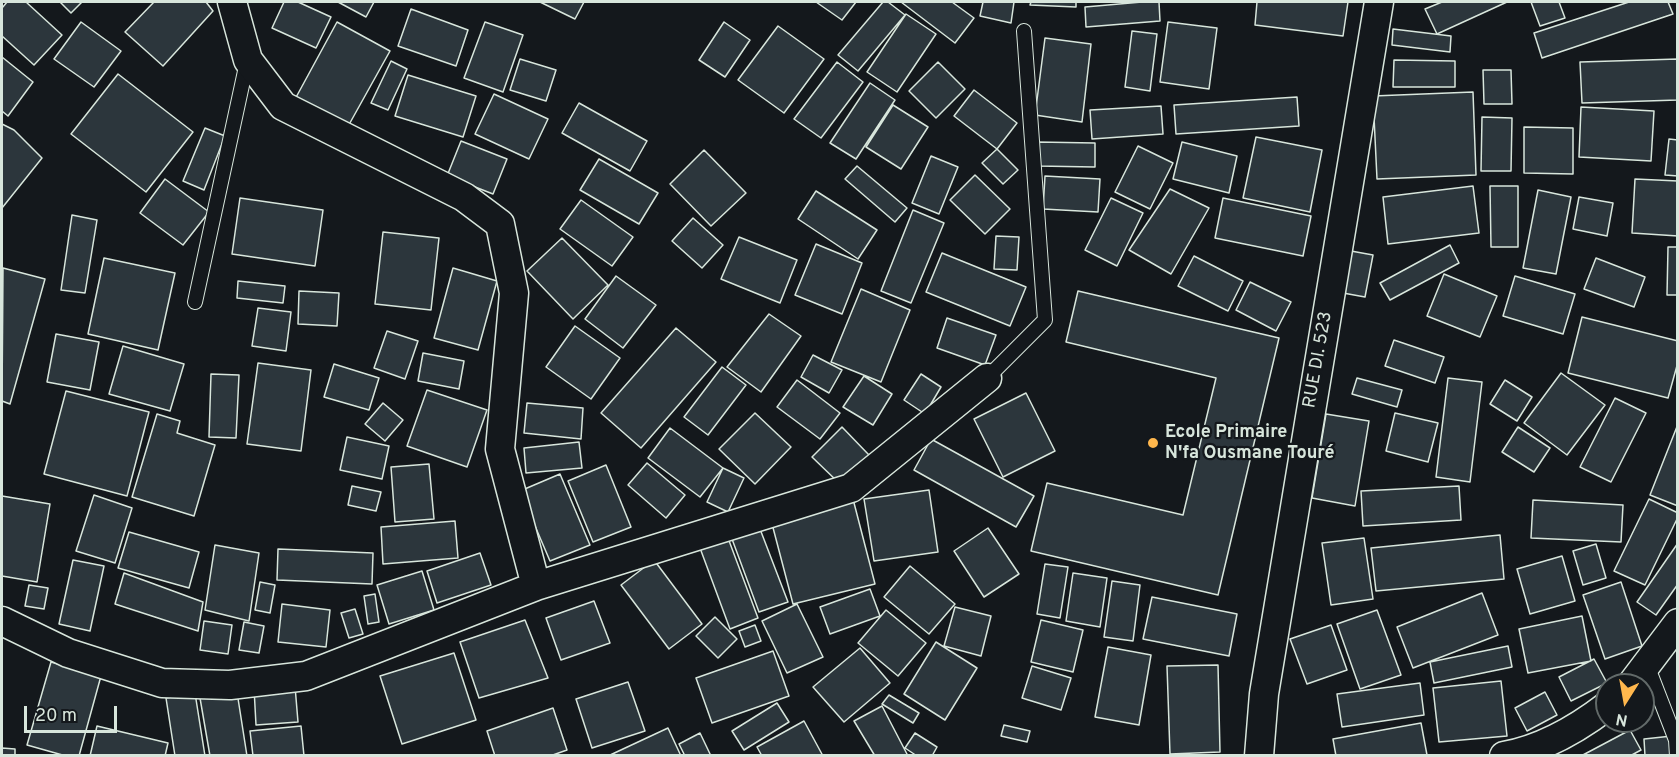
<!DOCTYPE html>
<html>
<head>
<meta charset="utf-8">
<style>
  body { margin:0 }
  #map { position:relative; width:1679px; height:757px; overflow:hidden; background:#14181c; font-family:Overpass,sans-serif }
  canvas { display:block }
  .frame { position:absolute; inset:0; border:3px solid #d8e6dc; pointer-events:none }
  .north { position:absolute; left:1595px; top:673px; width:60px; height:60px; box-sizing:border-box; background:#14181c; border:2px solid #626a69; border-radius:50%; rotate:191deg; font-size:16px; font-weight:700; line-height:24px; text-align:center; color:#d8e6dc }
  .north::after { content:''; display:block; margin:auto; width:21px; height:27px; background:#ffb74d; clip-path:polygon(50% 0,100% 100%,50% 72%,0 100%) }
  .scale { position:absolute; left:24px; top:706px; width:93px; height:27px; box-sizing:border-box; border:3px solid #d8e6dc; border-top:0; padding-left:8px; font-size:18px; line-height:21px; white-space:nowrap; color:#d8e6dc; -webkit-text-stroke:4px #14181c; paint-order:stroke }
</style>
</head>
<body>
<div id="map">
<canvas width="1679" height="757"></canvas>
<div class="frame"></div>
<div class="north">N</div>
<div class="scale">20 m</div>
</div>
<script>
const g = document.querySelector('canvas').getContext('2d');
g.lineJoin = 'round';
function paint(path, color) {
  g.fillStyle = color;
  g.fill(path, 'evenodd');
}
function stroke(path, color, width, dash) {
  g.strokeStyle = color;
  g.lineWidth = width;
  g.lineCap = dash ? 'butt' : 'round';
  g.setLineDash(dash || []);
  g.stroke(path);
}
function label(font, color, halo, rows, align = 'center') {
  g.font = font + ' Overpass,sans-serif';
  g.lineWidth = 4.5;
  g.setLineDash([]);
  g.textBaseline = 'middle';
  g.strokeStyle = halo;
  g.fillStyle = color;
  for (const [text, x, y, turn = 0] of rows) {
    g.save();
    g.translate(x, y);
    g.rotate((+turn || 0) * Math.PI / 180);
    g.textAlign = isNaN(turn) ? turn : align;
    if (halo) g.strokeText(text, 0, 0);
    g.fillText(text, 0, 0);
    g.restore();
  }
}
const building = new Path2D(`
  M7,2H26L62,35L34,65L2,36V8Z
  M60,2H82L71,13Z
  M154,2H206L213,11L163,66L125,32Z
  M284,2H298L331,17L316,48L272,28Z
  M338,2H374L366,17Z
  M540,2H584L575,19Z
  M816,2H856L842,20Z
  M883,2H888L905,15L858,71L838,55Z
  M901,2H952L974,18L955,43Z
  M983,2H1014L1011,23L980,16Z
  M1031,2H1076V7L1030,5Z
  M1142,2H1159L1160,21L1086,27L1085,7Z
  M1257,2H1348L1343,36L1255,25Z
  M1442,2H1507L1437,34L1425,9Z
  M1531,2H1559L1565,18L1540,26Z
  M1629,2H1668L1673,14L1542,58L1534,33Z
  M411,9L468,30L456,66L398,46Z
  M906,14L936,34L897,92L867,72Z
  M81,22L121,51L94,87L54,59Z
  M337,22L390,51L346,130L294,101Z
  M485,22L523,35L503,92L464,78Z
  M724,22L750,40L725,77L699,60Z
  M1168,22L1217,28L1209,89L1160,82Z
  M778,26L824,59L784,113L738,80Z
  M1393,29L1451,36L1450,52L1392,45Z
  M1132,31L1157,34L1150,91L1125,87Z
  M1045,38L1091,44L1082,122L1035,115Z
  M2,57L33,82L8,116L2,111Z
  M520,59L556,70L546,101L510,90Z
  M1678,59V100L1582,103L1580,62Z
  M1394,60L1455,61V87H1393Z
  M391,61L407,69L388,110L371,103Z
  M837,62L863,82L821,138L794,119Z
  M938,62L965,89L936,118L909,91Z
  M1483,70H1511L1512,104H1484Z
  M118,74L193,132L146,192L71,134Z
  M408,75L476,96L463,137L395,116Z
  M870,83L895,100L856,159L830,143Z
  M974,90L1017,123L997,149L954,116Z
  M1473,92L1476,175L1377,179L1373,96Z
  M494,94L548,119L529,159L475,134Z
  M1297,97L1299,126L1176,134L1174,105Z
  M579,103L647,141L630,171L562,133Z
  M893,105L928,127L901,169L866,147Z
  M1161,106L1163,134L1092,139L1090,110Z
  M1581,107L1654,111L1651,161L1579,157Z
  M1482,117L1512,118L1511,171H1481Z
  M2,124L14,130L42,158L2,208Z
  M1524,127L1573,128V174L1524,173Z
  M205,128L225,136L204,190L183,181Z
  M1256,137L1322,150L1310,212L1243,198Z
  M1669,139L1678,140V176L1665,175Z
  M461,141L507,159L493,194L447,176Z
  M1037,142L1095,143V167L1037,166Z
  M1182,142L1237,156L1229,193L1173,179Z
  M1138,146L1173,163L1150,209L1115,192Z
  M997,149L1018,170L1003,184L982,163Z
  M704,150L746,193L711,226L670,184Z
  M931,156L958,167L939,214L912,203Z
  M599,159L658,193L639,224L580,190Z
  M857,166L907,208L895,222L845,179Z
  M975,175L1010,209L985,234L950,200Z
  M1045,176L1100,179L1098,212L1043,209Z
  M165,179L209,212L183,245L140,213Z
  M1635,179L1678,181V236L1632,233Z
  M1473,186L1479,233L1388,244L1383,197Z
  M1490,186H1518V247H1491Z
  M1170,189L1209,208L1171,274L1129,250Z
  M1538,190L1571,197L1556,274L1523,268Z
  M816,191L877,230L858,259L798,219Z
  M1579,197L1613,203L1607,236L1573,229Z
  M240,198L323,210L315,266L232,254Z
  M1111,198L1143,213L1117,266L1085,250Z
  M1223,198L1311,216L1303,256L1215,238Z
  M581,200L633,237L612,266L560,229Z
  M913,210L944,223L911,303L881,291Z
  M72,215L97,220L85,293L61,290Z
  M693,218L723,245L702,268L672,241Z
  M383,232L439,238L431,310L375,304Z
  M996,236L1019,237L1017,270L994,269Z
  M739,237L797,260L780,303L721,279Z
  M562,238L608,285L573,319L527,271Z
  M816,244L862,263L842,314L795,295Z
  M1450,245L1459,263L1390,300L1380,283Z
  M1668,247H1678V295H1667Z
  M1351,251L1373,255L1365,297L1343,293Z
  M942,253L1026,287L1010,326L926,292Z
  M1194,256L1243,281L1228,311L1178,286Z
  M104,258L175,273L158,350L88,334Z
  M1596,258L1645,277L1634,307L1584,289Z
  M3,268L45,279L10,404L2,401Z
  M453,268L497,281L478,350L434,338Z
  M1444,274L1497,296L1480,337L1427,316Z
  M616,276L656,305L623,348L585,319Z
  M1515,276L1575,294L1563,334L1503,316Z
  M238,281L285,286L283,303L237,298Z
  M1250,282L1291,302L1276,331L1236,310Z
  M861,289L910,310L881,382L831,362Z
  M299,291L339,293L337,326L298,324Z
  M1078,291L1279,338L1218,595L1031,551L1047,483L1183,515L1216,378L1066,342Z
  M258,308L291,312L286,351L252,346Z
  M769,314L801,336L761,392L727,367Z
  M1582,317L1678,341V362L1668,398L1568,373Z
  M947,318L996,335L985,365L937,348Z
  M575,326L620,358L591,399L546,367Z
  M676,328L716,362L641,448L601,413Z
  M387,331L418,341L405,379L374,368Z
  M56,334L99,342L90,390L47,382Z
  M1394,340L1444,357L1435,383L1385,366Z
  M123,346L184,364L170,411L109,394Z
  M423,353L464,361L459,389L418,381Z
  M813,355L842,370L829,393L801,377Z
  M258,363L311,370L301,451L247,444Z
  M334,364L379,378L369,410L324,397Z
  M722,367L746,385L708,435L684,417Z
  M1561,373L1605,405L1567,455L1524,423Z
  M211,374L239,375L236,438L209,437Z
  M921,374L941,387L925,414L904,400Z
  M864,376L892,394L873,425L843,407Z
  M1357,378L1402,390L1397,407L1352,394Z
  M1448,378L1482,382L1470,482L1436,477Z
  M797,380L840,413L820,439L777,407Z
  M1505,380L1532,397L1517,421L1490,404Z
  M427,390L487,410L467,467L407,446Z
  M66,391L149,412L127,496L44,474Z
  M1026,393L1055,451L1003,477L974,419Z
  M1615,398L1646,413L1611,482L1580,467Z
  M383,403L403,420L385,441L365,424Z
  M527,403L583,408L581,439L524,433Z
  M755,413L791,447L755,484L719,449Z
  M1395,413L1438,423L1428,462L1386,451Z
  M157,414L180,421L177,433L215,445L194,516L132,497Z
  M1326,414L1369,421L1355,506L1312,498Z
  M1678,424V506L1650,495Z
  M842,427L869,455L840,484L812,457Z
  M1518,427L1550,448L1534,472L1502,452Z
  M670,428L723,468L700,497L648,458Z
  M347,437L389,446L382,479L340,470Z
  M931,439L1034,496L1016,527L914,470Z
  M579,442L582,468L526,473L524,448Z
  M647,463L685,495L666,518L628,485Z
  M429,464L434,519L395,522L391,467Z
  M606,465L631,527L593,542L568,481Z
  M723,468L744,478L728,512L707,502Z
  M560,474L590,545L550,561L520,491Z
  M352,486L381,492L376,511L348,505Z
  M1459,486L1461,520L1363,526L1361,491Z
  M929,490L938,552L874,561L864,499Z
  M94,495L132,508L115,563L76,551Z
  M2,496L50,504L37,582L2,576Z
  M853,499L875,584L793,604L771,520Z
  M1649,499L1678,513V517L1645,585L1614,571Z
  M1533,500L1623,505L1621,542L1531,538Z
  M455,521L458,558L383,564L381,527Z
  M988,528L1019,574L984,597L954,551Z
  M760,529L788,602L759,612L732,539Z
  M129,532L199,552L189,588L118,568Z
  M1500,535L1504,579L1376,591L1371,548Z
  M728,538L758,618L730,629L700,548Z
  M1364,538L1373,599L1331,605L1322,543Z
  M1678,543V584L1656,615L1637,602Z
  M1596,544L1606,578L1583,585L1573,551Z
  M215,545L259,553L249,621L205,610Z
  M278,549L373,553L372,584L277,580Z
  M480,553L491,585L437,603L427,571Z
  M1562,556L1575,601L1530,614L1517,569Z
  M73,560L104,566L90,631L59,624Z
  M654,560L702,624L669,649L621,585Z
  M1045,564L1068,567L1060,618L1037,614Z
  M910,566L955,604L929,634L884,597Z
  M422,571L434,610L389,624L377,585Z
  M124,573L203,602L198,631L115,604Z
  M1073,573L1107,578L1100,627L1066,621Z
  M1112,581L1140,585L1133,641L1104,637Z
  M260,582L275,585L270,613L255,610Z
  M1621,582L1642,646L1605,659L1583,595Z
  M29,585L48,588L44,609L25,606Z
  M870,589L880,616L830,634L820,607Z
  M1482,593L1498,635L1413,668L1397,627Z
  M375,594L379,622L368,624L364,596Z
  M1152,597L1237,614L1229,656L1143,639Z
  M594,601L610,643L561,660L546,618Z
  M282,604L330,610L326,647L278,642Z
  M797,604L823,657L787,673L762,621Z
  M955,607L991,616L981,656L944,646Z
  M355,609L363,634L349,638L341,613Z
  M886,610L926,643L898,676L858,643Z
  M1377,610L1401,675L1360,689L1337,624Z
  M1582,616L1591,661L1528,673L1519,629Z
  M715,617L737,639L718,658L696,636Z
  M525,620L548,678L479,698L460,642Z
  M1041,620L1083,630L1073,672L1031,662Z
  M204,621L232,625L228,654L200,650Z
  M244,622L264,626L259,653L239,650Z
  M755,625L761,641L745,647L739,631Z
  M1331,625L1347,670L1307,684L1290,639Z
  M936,642L977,668L945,720L904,694Z
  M1508,646L1512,667L1434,683L1430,662Z
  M1108,647L1151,655L1139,725L1095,717Z
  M860,648L890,683L844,722L813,687Z
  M773,651L789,696L712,723L696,678Z
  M454,653L476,720L402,744L380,676Z
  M1594,659L1607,683L1571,701L1559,677Z
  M51,662L101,676L79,756H66L27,745Z
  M1218,665L1220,752L1170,754L1167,666Z
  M1032,666L1071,678L1061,710L1022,698Z
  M1501,681L1507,736L1439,742L1433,688Z
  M628,682L645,731L592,748L576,699Z
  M1420,683L1424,715L1342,727L1337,694Z
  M295,686L298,722L256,725L254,688Z
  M237,692L247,756H210L200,698Z
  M1545,692L1557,715L1527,731L1515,708Z
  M195,693L205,756H175L166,698Z
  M889,695L919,713L913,723L882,704Z
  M777,703L789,722L744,750L732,731Z
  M882,706L908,756H875L854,721Z
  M553,708L567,750L550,756H495L487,731Z
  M804,721L823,756H762L757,747Z
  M1421,723L1427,755L1336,756L1333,739Z
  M1004,725L1030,731L1027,742L1001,736Z
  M97,726L168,743L165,756H90Z
  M301,726L304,756H253L250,731Z
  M668,728L681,756H608Z
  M1630,730L1641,750L1630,756H1581Z
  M700,733L711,756H685L679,744Z
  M915,733L937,747L932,756H917L905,748Z
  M1672,736L1674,756H1645L1644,739Z
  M2,748L15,749V756H2Z`);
paint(building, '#2c363c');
stroke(building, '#d8e6dc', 1.5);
const lane = new Path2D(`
  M195,302L247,62
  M987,378L1045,320L1024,31
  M1647,665L1676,740L1677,756`);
const street = new Path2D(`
  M232,2L248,60L283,106L464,197L500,224L514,293L500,449L536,586
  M2,621L68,653L162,683L230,685L306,676L536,586L851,488L987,378
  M1631,685L1678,623
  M1259,756L1264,694L1379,2
  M1504,756C1543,749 1577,729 1607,706`);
stroke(lane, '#d8e6dc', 16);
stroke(street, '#d8e6dc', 31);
stroke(lane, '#14181c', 14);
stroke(street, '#14181c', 28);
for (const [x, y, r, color] of [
  [1153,443,6,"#ffb74d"]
]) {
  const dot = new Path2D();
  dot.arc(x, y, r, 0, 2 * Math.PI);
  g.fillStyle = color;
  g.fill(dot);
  stroke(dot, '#14181c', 2);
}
label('18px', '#d8e6dc', '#14181c', [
  ["RUE DI. 523",1319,360,-80]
]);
label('bold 18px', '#d8e6dc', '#14181c', [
  ["Ecole Primaire",1165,433],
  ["N'fa Ousmane Touré",1165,454]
], 'left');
</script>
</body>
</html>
